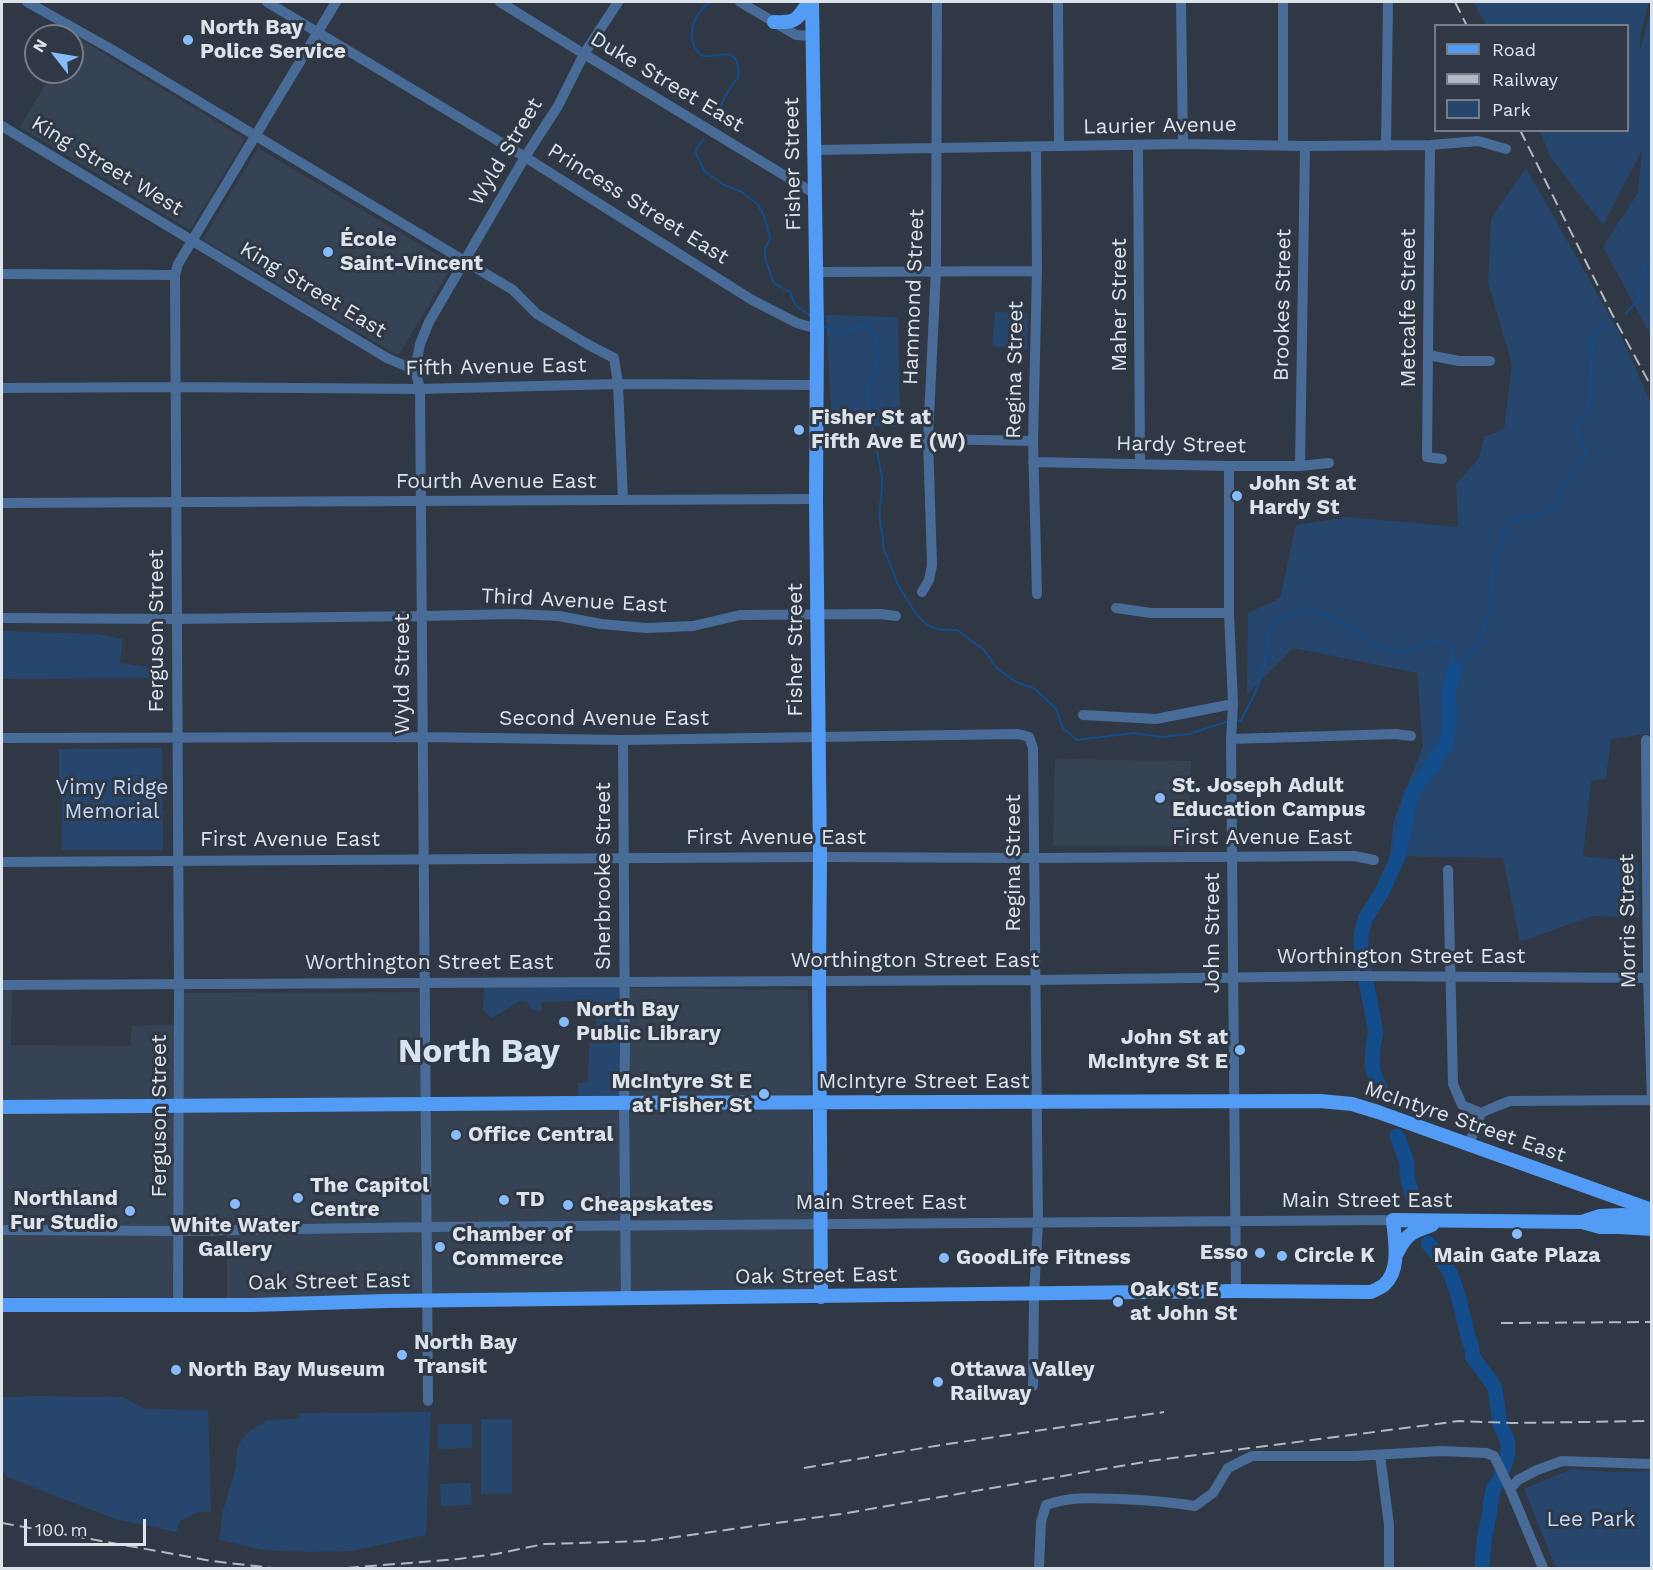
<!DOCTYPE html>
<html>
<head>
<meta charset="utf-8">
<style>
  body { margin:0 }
  #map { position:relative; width:1653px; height:1570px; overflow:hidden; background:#2f3844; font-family:"Work Sans",sans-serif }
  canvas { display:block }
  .frame { position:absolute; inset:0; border:3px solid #dde3eb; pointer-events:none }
  .legend { position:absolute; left:1434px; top:24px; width:195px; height:108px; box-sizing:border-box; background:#2f3844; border:2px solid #757c87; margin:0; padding:8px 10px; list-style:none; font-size:18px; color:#dde3eb }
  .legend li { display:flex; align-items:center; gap:12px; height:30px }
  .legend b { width:30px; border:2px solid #757c87 }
  .north { position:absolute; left:24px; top:24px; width:60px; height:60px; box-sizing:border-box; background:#2f3844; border:2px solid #757c87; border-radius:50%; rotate:301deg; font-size:16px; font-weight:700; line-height:24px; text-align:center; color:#dde3eb }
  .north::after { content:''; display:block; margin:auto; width:21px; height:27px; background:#87bbfb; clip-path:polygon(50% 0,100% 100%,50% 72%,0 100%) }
  .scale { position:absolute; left:24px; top:1519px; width:122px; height:27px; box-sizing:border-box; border:3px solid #dde3eb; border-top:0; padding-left:8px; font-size:18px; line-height:21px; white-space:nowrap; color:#dde3eb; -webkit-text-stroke:4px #2f3844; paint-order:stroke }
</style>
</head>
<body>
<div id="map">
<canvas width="1653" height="1570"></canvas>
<div class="frame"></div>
<ul class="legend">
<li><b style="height:8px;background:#529cf6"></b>Road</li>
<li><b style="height:8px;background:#b2b9c2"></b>Railway</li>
<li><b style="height:16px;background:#27466d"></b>Park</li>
</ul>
<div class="north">N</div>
<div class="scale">100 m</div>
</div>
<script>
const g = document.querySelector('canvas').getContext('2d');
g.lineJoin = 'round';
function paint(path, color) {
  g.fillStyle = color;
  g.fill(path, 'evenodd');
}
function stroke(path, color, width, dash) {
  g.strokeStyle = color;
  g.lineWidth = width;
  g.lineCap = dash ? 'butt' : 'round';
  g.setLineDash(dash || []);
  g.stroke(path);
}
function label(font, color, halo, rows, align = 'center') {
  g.font = font + ' "Work Sans",sans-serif';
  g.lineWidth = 6;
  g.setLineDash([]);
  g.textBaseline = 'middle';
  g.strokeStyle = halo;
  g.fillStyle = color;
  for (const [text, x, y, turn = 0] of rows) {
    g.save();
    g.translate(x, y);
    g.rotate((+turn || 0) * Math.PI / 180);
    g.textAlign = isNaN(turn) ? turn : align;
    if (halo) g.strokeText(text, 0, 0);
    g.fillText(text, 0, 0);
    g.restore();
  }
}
paint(new Path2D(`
  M75,36L245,139L190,230L20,127L53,72H72V41Z
  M258,148L453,264L398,356L203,239Z
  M1055,759L1191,761L1189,846H1053Z
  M625,988L808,990L816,1292L227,1301V1235L174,1236L172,1298L2,1297V989H12L11,1045L130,1046L132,1026L182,1024L183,993L426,992V1105L623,1103Z`), '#354354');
paint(new Path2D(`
  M1473,2H1649L1640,35V51L1651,10L1652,332L1650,334L1604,249L1605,243L1638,193L1642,150L1603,225L1551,158L1540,131L1628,130V26L1486,25Z
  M1526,168L1620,334L1651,403L1652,733L1611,739L1606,779L1591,781L1583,856L1638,862L1639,917L1592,916L1520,942L1503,858L1390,856L1393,822L1423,746L1417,673L1293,648L1247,694L1248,613L1280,598L1296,525L1348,517L1458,527L1456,484L1479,458L1484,437L1504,429L1512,365L1488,282L1491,218Z
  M995,312L1028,313L1027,350L992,346Z
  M826,315L898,317L900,427L832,425Z
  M2,631L97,634L123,639L120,663L163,669L165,678L2,679Z
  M162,748L163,850H62V781H59V749Z
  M625,981L624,1103H578V1083L588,1082L589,1043H596V1007H583V1001L542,1002L541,1011L532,1010L527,1002L520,1001L492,1018L483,1010L484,982Z
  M34,1396L123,1397L145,1409L208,1410L211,1512H198L180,1521L176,1532L115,1519L7,1477L2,1469V1397Z
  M431,1412L426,1535L352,1551L308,1552L263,1550L219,1540L223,1511L236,1467L237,1448L242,1439L250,1430L269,1420L299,1419L300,1413Z
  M481,1419H512V1494H481Z
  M438,1424H472V1448L438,1449Z
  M1571,1469L1612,1472L1651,1471V1568H1556L1524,1489Z
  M471,1483L472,1505L441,1506L440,1484Z`), '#27466d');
stroke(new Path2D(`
  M710,2C696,13 688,28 694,46C696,50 699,55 704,56C714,58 735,46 738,66C739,69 739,73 738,76C737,81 733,83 731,87C724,97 719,110 714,121
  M704,139L696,149V153L704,171L724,185L742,192L758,205L764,216L770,237L769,242L765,248V258L774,283L790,292L796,306L812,317
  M1626,313L1637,301L1644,266L1652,260
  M821,324C846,340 842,331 867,325L874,335L879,351L876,364L869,382L868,402L882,478C883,493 878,507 880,522C881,531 884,539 883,547L898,585L916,614L925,623L933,628L944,630H957L984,650L997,668L1014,681L1035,689L1049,702L1056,709L1063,728L1077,740L1134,733L1162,737L1189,734L1229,721
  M1454,669L1465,661L1477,644L1482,632L1490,606L1493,564L1507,523L1513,519L1523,516H1536L1545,513L1556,505L1563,485L1570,477L1575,467L1581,463L1586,451C1582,444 1576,437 1577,429C1577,419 1587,414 1589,404C1592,393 1590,383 1591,371C1591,360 1593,350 1592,338L1603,323
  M1235,721H1241C1246,710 1253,699 1257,688C1261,677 1264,664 1266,652C1267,645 1267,636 1270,630C1272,626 1276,622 1280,620C1318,592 1357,639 1391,651C1410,658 1425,635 1443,642C1456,647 1451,659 1454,669`), '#144d8b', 2);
stroke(new Path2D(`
  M1382,1093L1375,1076L1372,1065L1373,1047L1376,1033L1361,956V935L1365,919L1383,890L1399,854L1411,794L1433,764L1447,741L1450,721L1448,693L1452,681L1454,669
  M1397,1136L1407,1162V1177L1414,1202
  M1428,1243C1434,1251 1443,1260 1448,1269C1458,1289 1462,1312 1467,1333C1469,1342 1474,1346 1472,1356L1492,1383L1495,1389L1500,1425L1507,1439L1508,1448L1507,1457L1499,1481L1494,1487L1490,1504V1512L1484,1540L1482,1568`), '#144d8b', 15);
stroke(new Path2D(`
  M27,2L111,49L513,290L537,314L587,344L614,358L618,384L623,500
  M267,2L525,157L752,300L797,323L817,329
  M500,2L584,54L815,194
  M740,2L796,35L812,36
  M1058,2L1059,146
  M1181,2L1183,144
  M2,126L387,358L415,370
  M1283,145V2
  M1430,145L1427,457L1442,459
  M1138,146L1140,464
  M1386,146L1388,2
  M1036,147L1037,271L1033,441L1037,594
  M814,150L1183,144L1305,146L1430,145L1478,141L1506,149
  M816,272L1037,271
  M2,274L175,275
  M1428,355L1459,361H1490
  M2,388L176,387L420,389L618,384L817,385
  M928,439L1033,441
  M1033,462L1229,466H1300L1329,463
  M1229,466V613L1233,704L1231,739L1236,1291
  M1300,466L1305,146
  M2,503L816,499
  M922,592L929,580L932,565L928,439L936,270L937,2
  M1116,608L1151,613H1229
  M2,618L177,619L422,616L514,614L559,616L601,624L646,628L693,626L740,615L880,614L896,616
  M1083,715L1156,719L1233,704
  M2,738L423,737L623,740L1018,734L1029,737L1033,748L1038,1223L1034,1295L1033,1386
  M1231,739L1396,734L1411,736
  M623,740L625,1049L624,1103L626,1299
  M1646,740L1648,978L1652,1101
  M2,862L820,857L1034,858L1354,856L1374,860
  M1448,870L1453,1084L1462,1105L1481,1113
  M2,985L1034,980L1351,976L1652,978
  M1469,1144L1481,1113L1497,1106L1510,1101L1652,1100
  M2,1230L179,1231L427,1227L1393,1220
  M178,1304L179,984L175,275L178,264L336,2
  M428,1401L420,389L415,370L420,344L429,322L525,157L558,106L584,54L618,2
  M1380,1455L1389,1525V1568
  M1510,1489L1518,1480L1537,1470L1562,1461L1652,1464
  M1039,1568L1041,1522L1046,1505C1071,1496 1094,1498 1120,1499C1146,1500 1170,1502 1195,1506L1213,1493L1228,1468L1252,1456H1356L1441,1451L1486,1453L1494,1456L1510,1489L1543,1568`), '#486c97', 10);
stroke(new Path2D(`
  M812,2L817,329L816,499L820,857L819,981L821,1297
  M774,22C797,23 796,20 809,2
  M2,1107L578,1103L1320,1101L1352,1104L1378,1112L1652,1210
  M1582,1222L1600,1216L1622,1215L1652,1217
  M1397,1253C1407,1233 1412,1232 1432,1225
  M2,1305H252L386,1301L1236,1291L1371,1292C1375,1290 1380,1288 1384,1285C1401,1270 1395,1241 1393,1220L1582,1222L1600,1227H1620L1652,1229`), '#529cf6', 14);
stroke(new Path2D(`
  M1455,2L1467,26
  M1520,130L1612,314L1652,388
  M1501,1323L1652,1322
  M804,1468L941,1445L1164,1412
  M2,1523L212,1561L272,1568
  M347,1568L458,1559L496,1554L544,1544L647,1541L841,1514L1150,1461L1459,1421L1511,1423L1652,1421`), '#b2b9c2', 2, [12, 6]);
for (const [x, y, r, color] of [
  [188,40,6,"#87bbfb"],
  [328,252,6,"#87bbfb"],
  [799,430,6,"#87bbfb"],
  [1237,496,6,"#87bbfb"],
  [1160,798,6,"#87bbfb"],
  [564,1022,6,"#87bbfb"],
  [1240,1050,6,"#87bbfb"],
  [764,1094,6,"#87bbfb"],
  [456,1135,6,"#87bbfb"],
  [298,1198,6,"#87bbfb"],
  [504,1200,6,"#87bbfb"],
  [235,1204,6,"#87bbfb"],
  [568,1205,6,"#87bbfb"],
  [130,1211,6,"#87bbfb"],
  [1517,1234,6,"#87bbfb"],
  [440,1247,6,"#87bbfb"],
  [1260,1253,6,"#87bbfb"],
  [1282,1256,6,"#87bbfb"],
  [944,1258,6,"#87bbfb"],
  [1118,1302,6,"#87bbfb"],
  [402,1355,6,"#87bbfb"],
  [176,1370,6,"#87bbfb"],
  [938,1382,6,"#87bbfb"]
]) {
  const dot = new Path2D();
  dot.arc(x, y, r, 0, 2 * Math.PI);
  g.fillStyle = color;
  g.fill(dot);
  stroke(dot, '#2f3844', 2);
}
label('bold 21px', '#dde3eb', '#2f3844', [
  ["North Bay",200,28],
  ["Police Service",200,52],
  ["École",340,240],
  ["Saint-Vincent",340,264],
  ["Fisher St at",811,418],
  ["Fifth Ave E (W)",811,442],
  ["John St at",1249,484],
  ["Hardy St",1249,508],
  ["St. Joseph Adult",1172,786],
  ["Education Campus",1172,810],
  ["North Bay",576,1010],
  ["Public Library",576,1034],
  ["John St at",1228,1038,"right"],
  ["McIntyre St E",1228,1062,"right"],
  ["McIntyre St E",752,1082,"right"],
  ["at Fisher St",752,1106,"right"],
  ["Office Central",468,1135],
  ["The Capitol",310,1186],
  ["Centre",310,1210],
  ["Northland",118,1199,"right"],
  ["Fur Studio",118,1223,"right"],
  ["TD",516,1200],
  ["Cheapskates",580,1205],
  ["White Water",235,1226,"center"],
  ["Gallery",235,1250,"center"],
  ["Chamber of",452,1235],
  ["Commerce",452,1259],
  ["Esso",1248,1253,"right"],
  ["Circle K",1294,1256],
  ["Main Gate Plaza",1517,1256,"center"],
  ["GoodLife Fitness",956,1258],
  ["Oak St E",1130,1290],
  ["at John St",1130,1314],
  ["North Bay",414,1343],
  ["Transit",414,1367],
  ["North Bay Museum",188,1370],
  ["Ottawa Valley",950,1370],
  ["Railway",950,1394]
], 'left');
label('21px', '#dde3eb', '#2f3844', [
  ["Duke Street East",667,82,31],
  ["Laurier Avenue",1160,126,-1],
  ["Wyld Street",506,152,-59],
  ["Fisher Street",793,164,-91],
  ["King Street West",107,166,31],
  ["Princess Street East",638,204,32],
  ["King Street East",313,290,31],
  ["Hammond Street",914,297,-88],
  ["Maher Street",1120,305,-90],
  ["Brookes Street",1283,305,-89],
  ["Metcalfe Street",1409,308,-90],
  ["Fifth Avenue East",496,367,-1],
  ["Regina Street",1015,370,-89],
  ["Hardy Street",1181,445,1],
  ["Fourth Avenue East",496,482],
  ["Third Avenue East",574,601,3],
  ["Ferguson Street",157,631,-90],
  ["Fisher Street",796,650,-90],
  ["Wyld Street",403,674,-90],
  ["Second Avenue East",604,719],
  ["First Avenue East",776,838],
  ["First Avenue East",1262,838],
  ["First Avenue East",290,840],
  ["Regina Street",1014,863,-90],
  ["Sherbrooke Street",604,876,-90],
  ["Morris Street",1628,921,-91],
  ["John Street",1213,933,-90],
  ["Worthington Street East",1401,957],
  ["Worthington Street East",915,961],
  ["Worthington Street East",429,963],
  ["McIntyre Street East",924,1082],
  ["Ferguson Street",160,1116,-90],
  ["McIntyre Street East",1465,1122,19],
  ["Main Street East",1367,1201],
  ["Main Street East",881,1203],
  ["Oak Street East",816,1276,-1],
  ["Oak Street East",329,1282,-1]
]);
label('21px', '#bddafe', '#2f3844', [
  ["Vimy Ridge",112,788],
  ["Memorial",112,812],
  ["Lee Park",1591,1520]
]);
label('bold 33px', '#d7e3f2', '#2f3844', [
  ["North Bay",479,1052]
]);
</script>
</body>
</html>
